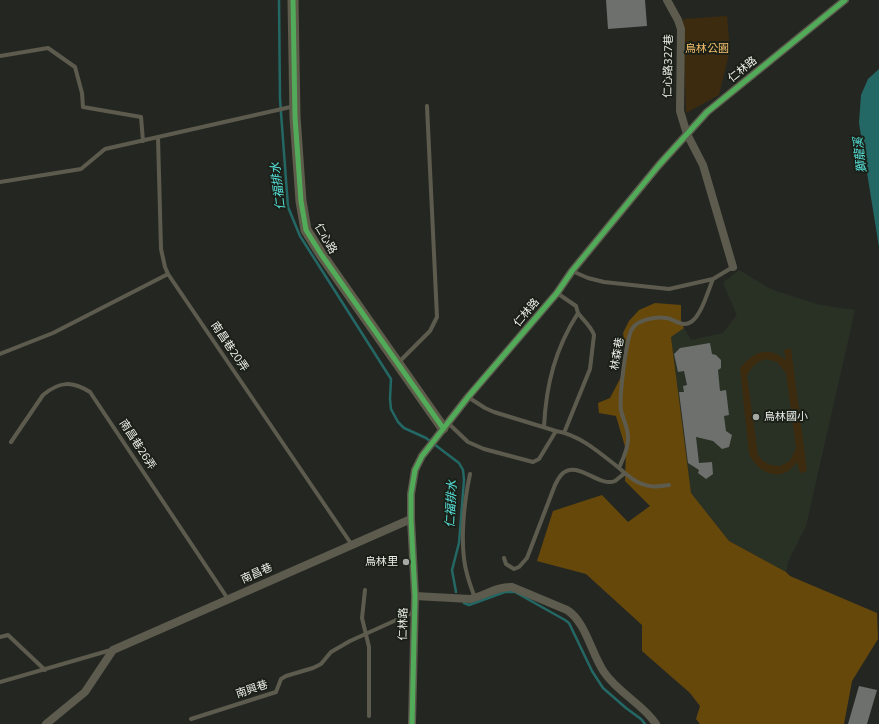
<!DOCTYPE html>
<html>
<head>
<meta charset="utf-8">
<style>
  body { margin:0 }
  canvas { display:block; background:#242622 }
</style>
</head>
<body>
<canvas width="879" height="724"></canvas>
<script>
const g = document.querySelector('canvas').getContext('2d');
g.lineJoin = 'round';
function paint(path, color) {
  g.fillStyle = color;
  g.fill(path, 'evenodd');
}
function stroke(path, color, width, dash) {
  g.strokeStyle = color;
  g.lineWidth = width;
  g.lineCap = dash ? 'butt' : 'round';
  g.setLineDash(dash || []);
  g.stroke(path);
}
function label(font, color, halo, rows, align = 'center') {
  g.font = font + ' "Nunito Sans","Noto Sans TC",sans-serif';
  g.lineWidth = 4;
  g.setLineDash([]);
  g.textBaseline = 'middle';
  g.strokeStyle = halo;
  g.fillStyle = color;
  for (const [text, x, y, turn = 0] of rows) {
    g.save();
    g.translate(x, y);
    g.rotate((+turn || 0) * Math.PI / 180);
    g.textAlign = isNaN(turn) ? turn : align;
    if (halo) g.strokeText(text, 0, 0);
    g.fillText(text, 0, 0);
    g.restore();
  }
}
paint(new Path2D(`
  M739,270L767,287L776,291L820,305L855,310L806,526L788,562L786,572L729,541L691,493L671,336L684,328L691,340L723,333L737,315L723,283Z`), '#293125');
paint(new Path2D(`
  M727,16L730,50L719,95L686,113L683,19Z
  M791,348L807,471L800,473L797,462C794,465 791,469 788,471C772,481 756,468 749,454L740,368C754,352 767,345 786,360L784,350ZM766,359L777,362L786,373L796,448L790,461L780,466L770,465L763,461L758,455L747,376C751,367 757,361 766,359Z`), '#3c2b0e');
paint(new Path2D(`
  M655,303L681,305V323L684,328L671,337L691,493L729,541L786,572L790,576L877,613L878,639L852,681L844,724H700L696,719L700,706L690,693L642,651V625L586,574L537,561L553,511L602,495L628,522L650,506L625,481L626,450L616,416L599,413L598,403L610,398L622,375L627,357L623,333L629,321L639,310Z`), '#67480b');
paint(new Path2D(`
  M879,69V247L859,123L861,95L868,79Z`), '#236864');
stroke(new Path2D(`
  M279,0L280,99L288,207L300,236L391,379L390,399L391,409L398,422L404,428L426,438L459,463L463,470L464,480L459,543L452,570L456,592
  M464,603L469,605L505,592H515L565,620L569,623L592,671L603,688L626,708L641,719L645,724`), '#236864', 2.5);
paint(new Path2D(`
  M606,0H645L647,26L608,29Z
  M710,343L712,354L716,355L721,360V368L718,370L720,391L726,390L729,415L724,416L726,431L732,435L729,447L722,449L713,441L696,437L699,463L712,462L713,474L706,479L698,473L699,470L688,463L679,392H684L683,386L687,385L684,371L678,372L674,354L680,348Z
  M859,686L877,690L867,724H848Z`), '#6d706d');
stroke(new Path2D(`
  M0,56L48,48L75,67L82,93L83,107L141,117L143,141
  M158,137L161,249L165,267L168,274L352,545
  M0,182L81,169L105,149L295,106
  M572,271L588,278L604,282L669,289L713,279L733,267
  M0,354L53,333L168,274
  M399,362L430,331L437,317L427,106
  M468,397L485,408L494,412L556,431C580,435 600,453 619,468C626,474 633,481 642,484C651,488 660,486 669,485
  M448,423L468,442L484,449L533,462L539,459L556,431
  M544,427C546,385 555,349 578,313L576,306L557,293
  M564,433L590,369L594,335C591,326 583,320 578,313
  M11,442L43,395C60,381 72,381 90,392L228,599
  M619,468C623,459 628,449 628,439C629,429 623,420 621,410C619,397 626,339 632,329C637,320 656,316 666,318C675,319 682,328 691,322C701,316 708,291 713,279
  M470,474C464,502 459,546 467,574C469,582 472,590 475,598
  M504,558L506,564L514,569L519,567L527,558L555,485C557,481 559,477 562,474C577,459 599,488 615,481C618,479 622,475 625,473
  M365,590L362,618L369,647V716
  M0,637L8,635L45,670
  M0,682L111,650
  M191,719L276,692L281,679L286,676L313,668L321,664L331,652L350,641L414,612`), '#5c5b4d', 4);
stroke(new Path2D(`
  M667,0L678,20L681,29L680,111L687,134L703,165L733,267
  M415,596L470,599C484,596 498,586 512,587L567,610C586,622 591,653 604,672C618,693 643,704 656,724
  M46,724L85,692L113,650L411,519
  M412,724L415,596L411,519V494L415,470L422,456L468,397L557,293L572,271L659,165L707,112L845,0`), '#5c5b4d', 8);
stroke(new Path2D(`
  M293,0L295,117L301,201L306,230L321,254L443,428`), '#5e5c4a', 11);
stroke(new Path2D(`
  M293,0L295,117L301,201L306,230L321,254L443,428
  M412,724L415,596L411,519V494L415,470L422,456L468,397L557,293L572,271L659,165L707,112L845,0`), '#51ab58', 5);
for (const [x, y, r, color] of [
  [756,417,4,"#a6a9a4"],
  [406,562,4,"#a6a9a4"]
]) {
  const dot = new Path2D();
  dot.arc(x, y, r, 0, 2 * Math.PI);
  g.fillStyle = color;
  g.fill(dot);
  stroke(dot, '#1a1f17', 1.5);
}
label('11px', '#f6c06a', '#1a1f17', [
  ["烏林公園",707,49]
]);
label('11px', '#ecf0ea', '#1a1f17', [
  ["仁心路327巷",669,66,-89],
  ["仁林路",743,70,-39],
  ["仁心路",325,239,60],
  ["仁林路",527,313,-50],
  ["南昌巷20弄",229,347,56],
  ["林森巷",618,354,-80],
  ["南昌巷26弄",137,445,57],
  ["南昌巷",257,574,-24],
  ["仁林路",404,624,-89],
  ["南興巷",252,690,-18]
]);
label('11px', '#ecf0ea', '#1a1f17', [
  ["烏林國小",764,417],
  ["烏林里",398,562,"right"]
], 'left');
label('italic 12px', '#56e4dc', '#1a1f17', [
  ["獅龍溪",861,155,-97],
  ["仁福排水",279,186,-97],
  ["仁福排水",452,504,-87]
]);
</script>
</body>
</html>
